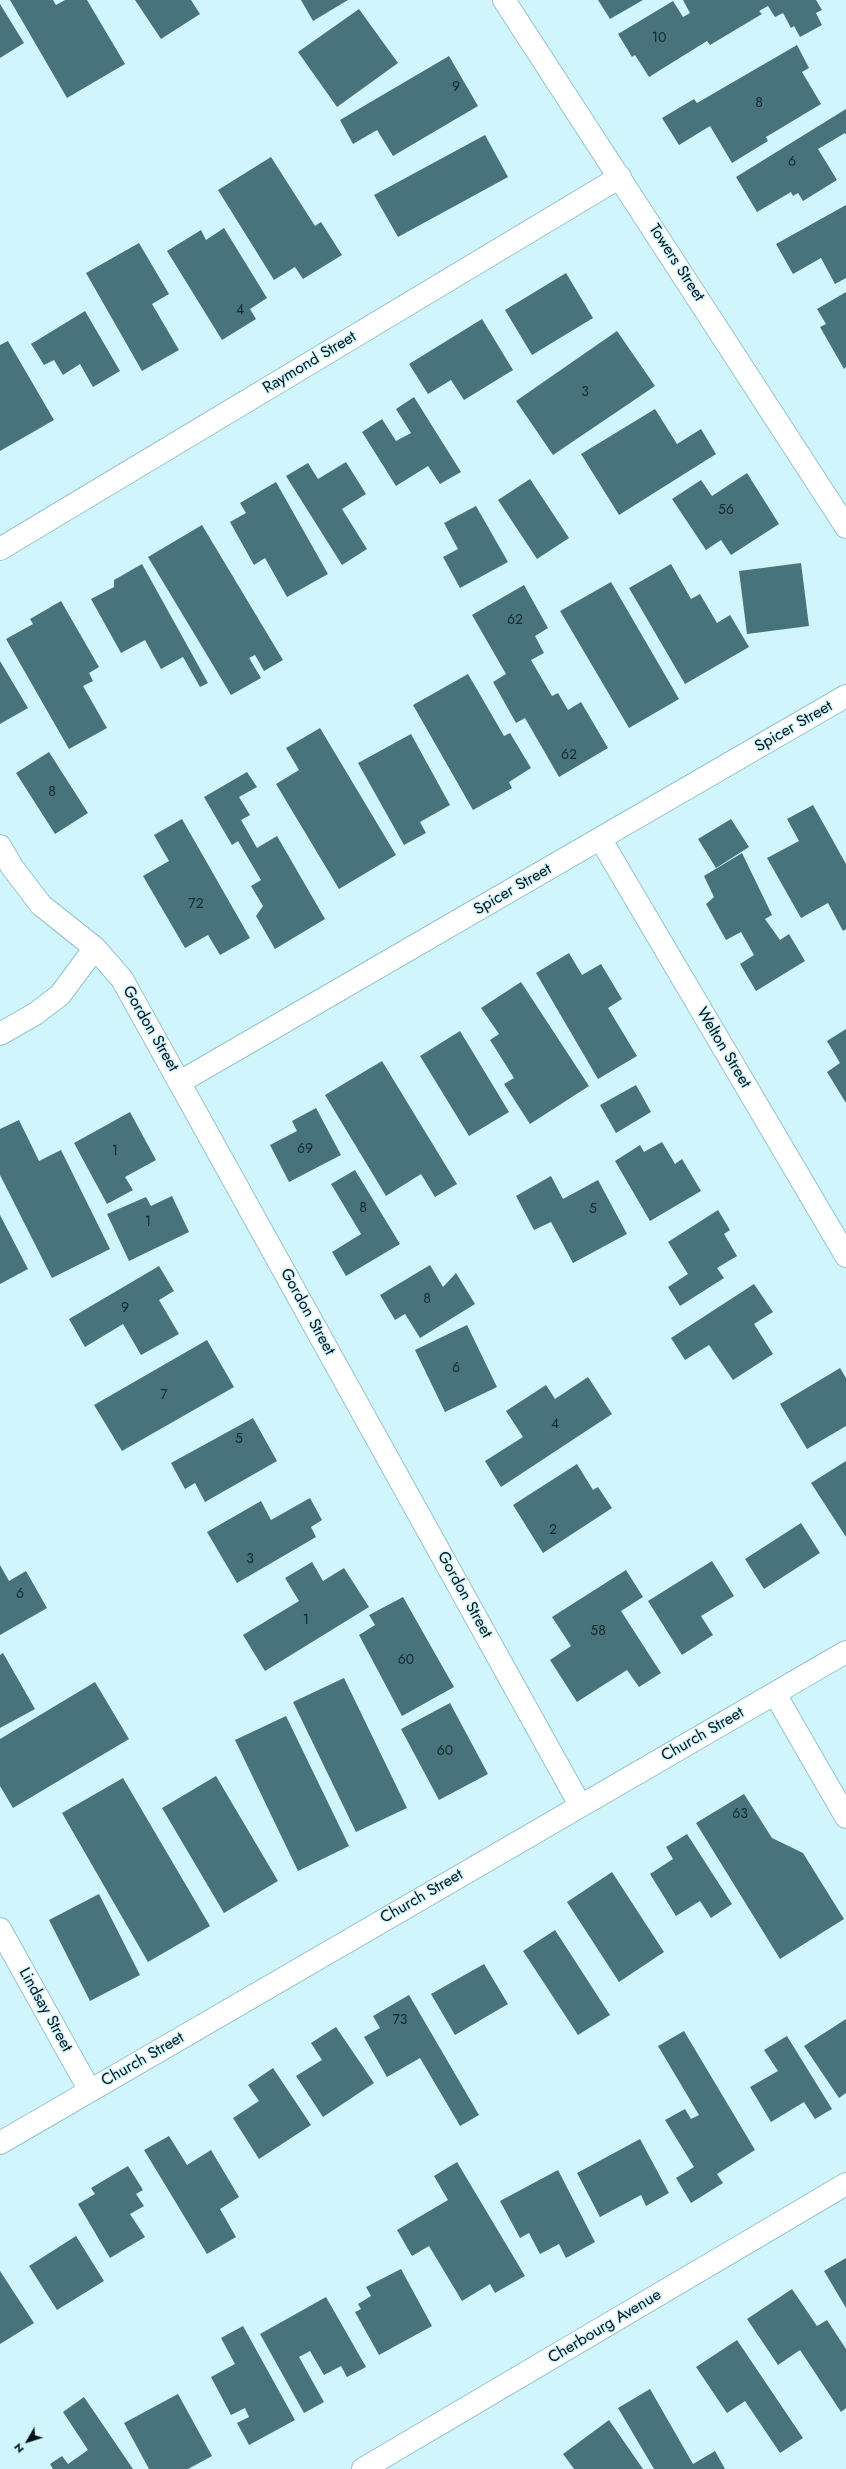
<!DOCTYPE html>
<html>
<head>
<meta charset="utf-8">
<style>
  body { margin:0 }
  #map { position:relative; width:846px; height:2469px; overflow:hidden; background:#d0f5fd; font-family:Jost,sans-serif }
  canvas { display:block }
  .north { position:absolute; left:8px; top:2421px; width:40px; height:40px; -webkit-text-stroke:3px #d0f5fd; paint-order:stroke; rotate:231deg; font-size:11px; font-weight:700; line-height:16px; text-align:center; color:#021215 }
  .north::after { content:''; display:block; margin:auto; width:14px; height:18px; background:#021215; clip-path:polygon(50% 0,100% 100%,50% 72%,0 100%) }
</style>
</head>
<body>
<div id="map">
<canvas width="846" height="2469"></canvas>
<div class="north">N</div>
</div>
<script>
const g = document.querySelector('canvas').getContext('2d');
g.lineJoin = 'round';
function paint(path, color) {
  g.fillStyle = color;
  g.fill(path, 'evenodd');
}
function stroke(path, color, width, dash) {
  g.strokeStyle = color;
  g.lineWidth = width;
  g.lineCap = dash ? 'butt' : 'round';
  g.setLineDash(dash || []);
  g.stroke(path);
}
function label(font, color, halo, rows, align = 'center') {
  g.font = font + ' Jost,sans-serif';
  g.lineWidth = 3;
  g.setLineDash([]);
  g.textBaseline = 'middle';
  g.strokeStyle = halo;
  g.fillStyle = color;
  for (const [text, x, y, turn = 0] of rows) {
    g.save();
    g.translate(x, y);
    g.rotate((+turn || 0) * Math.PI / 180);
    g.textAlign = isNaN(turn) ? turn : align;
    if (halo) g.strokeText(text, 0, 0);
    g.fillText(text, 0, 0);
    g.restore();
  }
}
paint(new Path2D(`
  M10,0H53L56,5L65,0H87L125,64L67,98Z
  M135,0H191L200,14L161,39Z
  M301,0H348L313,21Z
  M598,0H643L610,19Z
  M683,0H816L822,10L816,13L822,25L800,37L794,26L791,28L783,13L775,17L768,6L759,11L762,14L710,45L707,41L649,77L635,55L632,57L618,34L673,1L683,17L690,13Z
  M0,4L24,43L0,58Z
  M359,9L398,63L337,107L298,52Z
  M797,45L809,68L802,72L821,104L766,137L768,141L732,163L710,126L679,145L662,118L694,99L697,103Z
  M449,56L478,106L393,156L377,130L353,144L340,120Z
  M846,109V135L845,133L818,149L837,180L803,201L798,193L793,196L791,192L757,212L736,177Z
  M485,135L508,177L398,237L374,195Z
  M271,157L315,226L321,222L342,255L303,279L295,267L274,280L218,190Z
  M846,205V278L835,284L821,258L793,274L776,244Z
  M224,228L267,298L250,309L256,319L222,340L167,251L201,230L206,240Z
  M139,243L169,294L152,304L179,350L142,371L86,273Z
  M566,273L593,318L532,355L505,310Z
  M846,292V367L844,369L820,327L826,324L817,309Z
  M85,311L120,371L93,387L80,364L63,375L54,360L44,365L31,344Z
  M482,319L513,370L464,400L451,380L428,394L409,364Z
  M617,331L655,386L553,455L516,401Z
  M8,341L54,420L0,451V345Z
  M414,397L461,472L440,484L428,466L396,486L362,432L382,419L396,441L411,433L396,409Z
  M655,409L677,444L701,429L716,454L619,515L581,454Z
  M346,462L366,494L342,509L367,549L342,565L286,476L308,463L318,479Z
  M747,473L779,524L731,555L721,540L706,550L672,499L701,480L712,496Z
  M530,479L569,538L537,559L498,500Z
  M276,482L328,574L287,597L265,558L254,565L230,522L246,513L240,503Z
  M476,506L508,562L460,588L443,557L458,549L444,523Z
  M202,525L283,660L264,671L255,655L249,658L261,678L231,695L148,557Z
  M801,563L809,626L747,634L739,571Z
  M142,564L208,683L200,687L183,657L161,669L145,640L121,653L91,599L114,587V580Z
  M671,564L691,599L700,594L717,623L730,615L749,647L685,684L629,588Z
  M611,582L679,699L629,728L560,611Z
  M524,585L548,628L535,636L544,653L531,660L552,696L558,693L568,710L581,702L608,748L559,777L525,718L516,723L493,682L506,674L472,615Z
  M61,601L99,667L89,673L93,681L83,686L107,728L69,749L6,639L33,624L30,619Z
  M0,661L28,708L0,724Z
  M468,674L504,736L510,733L531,768L509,782L512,788L473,810L413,705Z
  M320,728L396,855L339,889L276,784L299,770L286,748Z
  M411,734L450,805L420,822L426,833L404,845L358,763Z
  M49,752L88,813L55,834L16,773Z
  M247,772L257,787L239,797L250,815L241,820L257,848L277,836L325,919L275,949L256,916L263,906L251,886L261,880L238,841L232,845L204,797Z
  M813,805L846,864V929L843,931L828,903L801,918L767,858L799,841L787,819Z
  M182,819L250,938L220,955L208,935L185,948L143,876L169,861L154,835Z
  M731,819L749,847L716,868L698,839Z
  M742,853L772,915L765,919L780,940L789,934L805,961L756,991L740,964L754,955L741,932L726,940L706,904L714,897L704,876Z
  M569,953L582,975L601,964L622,999L608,1008L637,1056L598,1079L536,973Z
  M521,982L589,1086L530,1124L504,1084L514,1078L490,1040L499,1034L481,1008Z
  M846,1029V1103L827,1072L840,1063L827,1041Z
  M460,1031L509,1112L469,1136L420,1056Z
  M382,1061L457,1184L435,1197L421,1174L386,1196L325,1095Z
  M636,1085L651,1112L616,1133L600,1105Z
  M316,1108L341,1155L289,1182L270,1145L297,1131L292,1121Z
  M130,1112L156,1160L125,1177L133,1190L107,1204L74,1143Z
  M19,1120L39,1161L61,1150L110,1249L52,1278L0,1175V1129Z
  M662,1142L675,1164L682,1159L701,1191L650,1221L615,1161L640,1145L644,1152Z
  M355,1170L400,1244L346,1276L332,1252L361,1234L331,1184Z
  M551,1176L563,1199L598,1180L627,1234L573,1263L551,1222L534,1230L516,1196Z
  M172,1196L189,1232L129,1261L107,1214L146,1197L151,1206Z
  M718,1210L730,1230L724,1234L737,1256L717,1268L724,1278L680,1306L668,1287L688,1274L668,1242Z
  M0,1215L28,1269L0,1284Z
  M430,1265L443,1287L456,1273L475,1304L420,1338L405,1314L395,1320L380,1295Z
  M159,1266L174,1291L159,1300L179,1334L141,1355L123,1324L85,1347L69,1319Z
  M754,1284L773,1312L754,1324L773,1354L733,1380L709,1345L685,1360L671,1338Z
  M467,1325L497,1387L445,1412L415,1350Z
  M207,1340L234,1387L122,1451L94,1405Z
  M840,1368L846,1378V1426L807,1449L780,1404Z
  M588,1377L612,1414L501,1487L485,1461L523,1437L506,1411L546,1385L555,1399Z
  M253,1418L277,1461L205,1502L195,1483L185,1489L171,1463Z
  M846,1461V1537L811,1483Z
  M577,1464L593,1490L598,1487L612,1508L543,1553L513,1505Z
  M310,1498L322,1520L311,1527L316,1537L237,1583L207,1532L261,1501L271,1520Z
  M801,1523L820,1553L764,1589L745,1559Z
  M712,1561L734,1596L701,1616L713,1635L682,1655L648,1601Z
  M312,1562L323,1581L344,1568L369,1607L265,1671L243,1635L299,1601L285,1578Z
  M0,1565L9,1581L26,1571L47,1608L0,1635Z
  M626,1570L643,1597L621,1611L661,1673L639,1687L627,1670L577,1702L550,1660L571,1646L552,1617Z
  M403,1597L454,1687L402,1716L359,1635L375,1625L369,1615Z
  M3,1653L35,1709L0,1728V1655Z
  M344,1678L407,1808L356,1832L293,1702Z
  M95,1682L129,1739L13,1808L0,1786V1739Z
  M450,1703L488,1774L439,1800L401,1729Z
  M286,1716L349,1846L298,1871L235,1740Z
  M216,1776L278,1881L224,1913L162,1808Z
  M123,1778L210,1926L148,1962L62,1813Z
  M744,1794L772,1838L803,1853L844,1919L780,1959L696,1823Z
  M687,1834L732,1904L711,1918L700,1901L676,1916L650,1874L673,1859L666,1847Z
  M612,1872L664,1952L619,1982L567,1902Z
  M99,1894L140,1975L90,2001L49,1920Z
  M555,1930L610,2015L578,2035L523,1951Z
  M484,1964L508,2004L455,2035L431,1994Z
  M409,1995L479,2115L460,2126L420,2058L387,2077L364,2037L380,2028L373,2016Z
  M846,2019V2093L839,2098L804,2046Z
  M336,2027L374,2083L323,2117L296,2076L322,2060L311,2043Z
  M684,2031L755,2150L717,2174L723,2183L691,2203L676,2178L694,2167L665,2120L685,2109L691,2119L699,2115L658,2046Z
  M787,2036L832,2109L815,2119L804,2102L771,2122L750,2087L778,2071L764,2050Z
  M273,2068L311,2125L259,2159L233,2118L259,2101L248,2085Z
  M169,2136L187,2165L211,2150L239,2197L220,2209L236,2237L207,2254L144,2150Z
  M640,2139L669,2193L646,2206L641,2195L600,2217L577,2173Z
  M457,2162L525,2276L495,2293L490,2284L462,2301L429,2246L412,2256L397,2230L448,2200L434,2176Z
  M128,2166L143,2190L136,2194L144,2206L130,2214L145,2237L110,2258L78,2204L95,2194L91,2188Z
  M558,2170L595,2242L566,2258L559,2244L540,2254L529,2233L520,2238L500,2201Z
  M76,2236L104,2281L57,2310L29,2266Z
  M846,2258V2308L824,2271Z
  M401,2269L432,2326L379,2355L355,2312L361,2309L358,2304L371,2296L366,2287Z
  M0,2271L34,2323L0,2344Z
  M792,2289L817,2326L827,2320L846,2349V2408L841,2412L800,2350L778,2365L747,2319Z
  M326,2297L366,2367L347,2377L341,2366L324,2375L310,2351L299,2357L324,2402L304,2413L260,2334Z
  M243,2326L295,2420L249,2445L237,2423L249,2417L245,2408L231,2415L211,2377L235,2364L221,2338Z
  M737,2340L803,2438L780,2453L745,2401L727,2413L696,2367Z
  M650,2389L693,2464L715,2451L725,2469H654L618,2408Z
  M178,2394L212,2456L188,2469H149L124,2423Z
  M84,2397L133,2469H53L50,2464L62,2456L68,2464L88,2450L63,2412Z
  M609,2420L643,2469H574L563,2454Z`), '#48737c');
const street = new Path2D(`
  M504,0L846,527
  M0,549L620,177
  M601,840L846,1256
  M0,846L12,867L41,905L95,948L122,979L580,1805
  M0,1034L35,1014L60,995L95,948
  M180,1082L846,696
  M775,1694L846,1817
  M0,1929L90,2091
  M0,2143L846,1652
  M363,2469L846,2184`);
stroke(street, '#96c3cd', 24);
stroke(street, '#fff', 22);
label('14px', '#142a2f', null, [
  ["10",659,39],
  ["9",456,88],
  ["8",759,104],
  ["6",792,163],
  ["4",240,311],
  ["3",585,393],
  ["56",726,511],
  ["62",515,621],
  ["62",569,756],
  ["8",52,793],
  ["72",196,905],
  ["69",305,1150],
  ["1",115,1152],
  ["8",363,1209],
  ["5",593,1210],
  ["1",148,1223],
  ["8",427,1300],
  ["9",125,1309],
  ["6",456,1369],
  ["7",164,1396],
  ["4",555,1425],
  ["5",239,1440],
  ["2",553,1531],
  ["3",250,1560],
  ["6",20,1595],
  ["1",306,1621],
  ["58",598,1632],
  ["60",406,1661],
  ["60",445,1752],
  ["63",740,1815],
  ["73",400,2021]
]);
label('16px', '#021215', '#d0f5fd', [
  ["Towers Street",676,263,57],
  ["Raymond Street",310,363,-31],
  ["Spicer Street",794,727,-30],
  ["Spicer Street",513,890,-30],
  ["Gordon Street",150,1029,60],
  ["Welton Street",723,1048,59],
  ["Gordon Street",307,1312,61],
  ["Gordon Street",464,1595,61],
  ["Church Street",703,1735,-30],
  ["Church Street",422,1897,-30],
  ["Lindsay Street",45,2010,61],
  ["Church Street",143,2060,-30],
  ["Cherbourg Avenue",605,2327,-31]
]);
</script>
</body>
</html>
